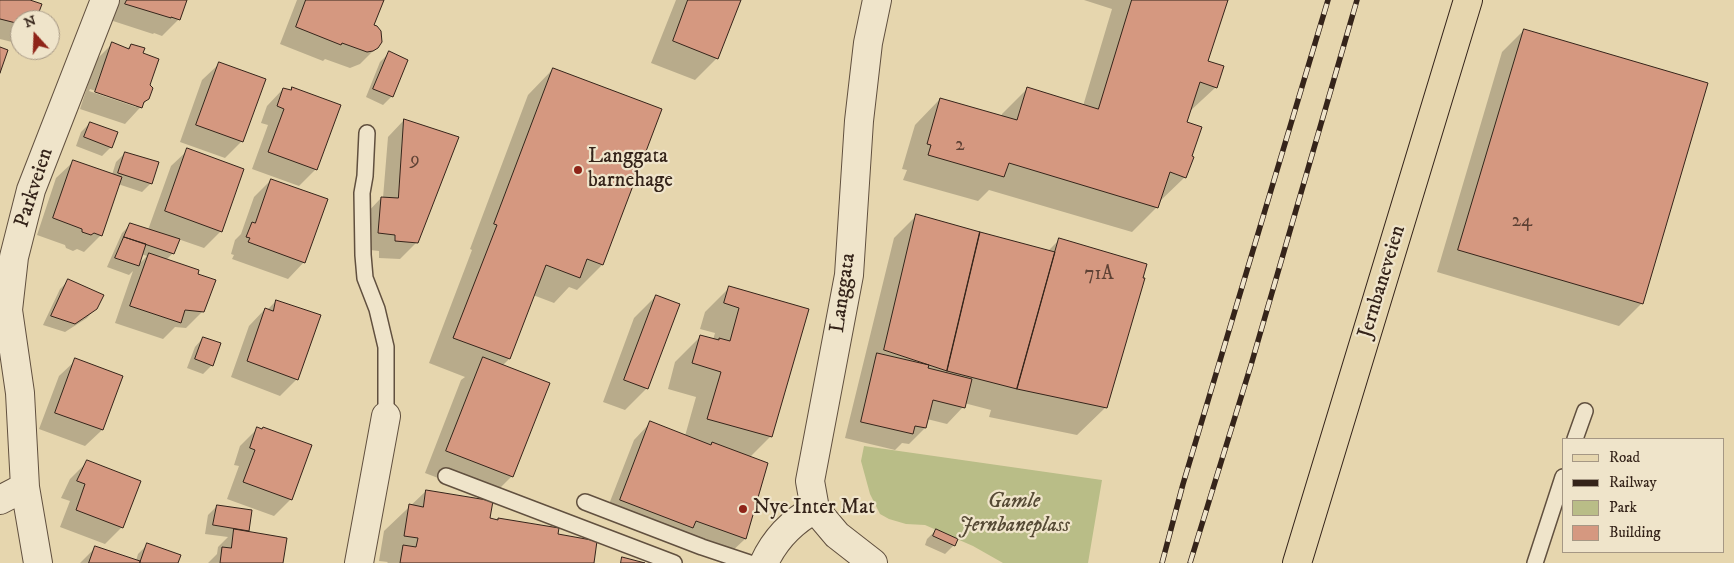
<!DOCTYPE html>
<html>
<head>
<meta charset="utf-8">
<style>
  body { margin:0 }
  #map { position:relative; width:1734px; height:563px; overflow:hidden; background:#e6d6ae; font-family:"IM FELL DW Pica",serif }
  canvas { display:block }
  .legend { position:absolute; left:1562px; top:438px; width:162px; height:115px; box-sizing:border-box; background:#efe4ca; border:1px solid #a59784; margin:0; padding:6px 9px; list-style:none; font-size:15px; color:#35241a }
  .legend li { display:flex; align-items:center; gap:10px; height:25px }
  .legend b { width:25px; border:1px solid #a59784 }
  .north { position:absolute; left:10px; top:10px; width:50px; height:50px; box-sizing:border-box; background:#efe4ca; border:1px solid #a59784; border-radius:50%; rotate:340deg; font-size:14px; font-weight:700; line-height:20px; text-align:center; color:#35241a }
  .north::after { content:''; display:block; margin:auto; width:18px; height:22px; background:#8f2418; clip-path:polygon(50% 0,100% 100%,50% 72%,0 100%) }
</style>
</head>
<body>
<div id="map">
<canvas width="1734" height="563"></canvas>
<ul class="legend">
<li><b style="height:6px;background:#e6d6ae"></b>Road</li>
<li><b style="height:6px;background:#35241a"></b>Railway</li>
<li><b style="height:14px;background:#b9bd87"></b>Park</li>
<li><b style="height:14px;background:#d59880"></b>Building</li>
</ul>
<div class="north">N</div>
</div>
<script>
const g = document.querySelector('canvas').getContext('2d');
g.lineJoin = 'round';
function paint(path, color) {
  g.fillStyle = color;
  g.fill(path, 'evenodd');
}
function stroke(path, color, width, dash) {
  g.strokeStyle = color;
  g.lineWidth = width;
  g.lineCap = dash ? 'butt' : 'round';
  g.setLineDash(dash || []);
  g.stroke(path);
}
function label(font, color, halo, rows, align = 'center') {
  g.font = font + ' "IM FELL DW Pica",serif';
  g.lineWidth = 4.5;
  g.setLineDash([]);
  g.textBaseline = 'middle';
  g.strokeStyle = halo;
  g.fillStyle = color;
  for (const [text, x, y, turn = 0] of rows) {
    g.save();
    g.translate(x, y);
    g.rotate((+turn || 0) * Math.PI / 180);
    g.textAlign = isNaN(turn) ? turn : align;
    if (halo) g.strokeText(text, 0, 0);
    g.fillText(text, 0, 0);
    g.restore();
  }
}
paint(new Path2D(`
  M864,446L1102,480L1088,563H1003L973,546L925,525L906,524L889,519L880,514L870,494L861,461Z`), '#b9bd87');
paint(new Path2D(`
  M0,0H27L35,20H20V39L16,43L0,39Z
  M116,0H186L179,19L162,36L154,33L153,34L110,20Z
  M297,0H383L373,26L377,47L360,64L350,68L325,59L323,61L280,44Z
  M676,0H740L717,58L695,80L651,63Z
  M1084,0H1229L1227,1L1206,61L1216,87L1189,112L1185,123V177L1159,202L1157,207L1132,232L989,190L978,201L903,180L907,170L902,169L915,125L940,99L1001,117L1002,114L1027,89L1083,106L1112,9Z
  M1524,30L1641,304L1619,326L1437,272L1502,52Z
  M112,44L127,49L131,45L142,54L149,85L148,99L125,124L80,109L96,60ZM90,89L136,105V107L89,91Z
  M389,53L392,96L383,105L366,97L380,62Z
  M219,64L242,141L225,158L180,142L202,80Z
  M553,69L661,110L602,265L577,290L569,287L554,303L533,295L509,359L502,366L512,476L490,498L425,473L461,380L465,377L429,363L472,250L470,249L528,95Z
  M283,89L290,91L292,89L316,169L299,186L252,169L268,125L261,123L267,106Z
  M404,120L417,242L400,259L379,258V251L362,249L365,215L381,198H383L388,137Z
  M90,123L111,147L102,156L76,146L81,132Z
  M188,150L221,231L204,248L178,239L173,253L166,260L202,312L186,328L175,327L163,339L115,323L133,271L129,275L107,267L122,233L131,224L148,230L171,166ZM141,254L147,256L137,266Z
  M125,153L151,183L142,192L118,184L101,235L84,252L77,249L73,251L66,248L65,245L37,235L56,178L73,162L112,175L116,162Z
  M271,180L304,262L288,279L232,259L234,255L231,254L235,240L241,234L254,197Z
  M916,216L1048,251L1059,240L1106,407L1077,435L989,417L991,410L964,403L963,407L947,424L927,419L925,428L909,444L902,443L895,450L845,438L894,238Z
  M69,280L96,308L87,318L65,332L43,325L60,289Z
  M730,287L807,309L771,436L750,457L767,464L745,539L728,555L604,517L634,440L650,423L685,436L696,397L668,389L675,362L701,336L713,340L715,333L700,329L705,312Z
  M656,296L647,388L625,410L603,402L634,318Z
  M276,301L297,379L280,396L231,377L249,326L265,309L267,310Z
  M203,338L212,365L203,374L187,368L195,347Z
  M76,360L121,377L102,430L85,446L39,429L59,376Z
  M257,429L291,499L274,516L227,499L239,466L234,465L240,446Z
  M87,462L122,527L105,544L60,527L70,501L61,498L70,479Z
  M426,491L489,519L496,521L498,519L556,535L593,563H387L388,562L379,561L384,531Z
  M217,506L248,530L246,533L281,563H208L217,554L218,547L228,537L205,534L208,515Z
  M936,530L954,545L945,554L925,545L927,539Z
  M147,545L177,563H80L95,548L136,561L138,554Z`), '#0003');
const building = new Path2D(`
  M0,0H30L42,4L36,20H20V24L0,19Z
  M127,0H187L180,20L171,17V18L125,4Z
  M306,0H384L374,25L377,26L381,31L382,42L378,48L373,51L367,52L342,43L341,45L296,27Z
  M688,0H741L718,59L673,41Z
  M1132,0H1228L1208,61L1224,66L1217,88L1200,82L1187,122L1202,127L1192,156L1194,157L1186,178L1170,172L1158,208L1009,163L1004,177L928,155L931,145L927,144L940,98L1017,120L1027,87L1098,109Z
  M1524,29L1708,83L1643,304L1458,250Z
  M112,42L129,49L131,44L145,48L143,53L159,59L150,85L153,88L149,99L144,102L142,108L95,92Z
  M0,47L8,50L0,73Z
  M389,51L408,60L393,97L373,89Z
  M219,62L266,79L243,142L196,125Z
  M553,68L662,109L603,265L587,259L580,278L546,265L510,359L453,338L497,225L494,224Z
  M292,87L341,105L317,170L268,152L284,109L277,106L283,88L291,90Z
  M404,119L459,137L418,243L395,241V235L378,233L381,197L398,198Z
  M90,122L118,132L112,148L84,137Z
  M187,148L244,169L222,232L165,211Z
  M125,152L159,162L152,184L118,173Z
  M73,160L122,177L102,236L94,233L91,235L82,232V229L53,218Z
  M271,179L328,199L305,263L248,242L250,238L246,237L252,222L255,223Z
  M916,214L980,232L947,371L884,350Z
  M130,223L180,239L174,254L124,237Z
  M980,232L1055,252L1017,389L947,371Z
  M124,237L146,244L139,266L115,258Z
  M1059,238L1147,264L1143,278H1145L1107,408L1017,389Z
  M149,253L199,270L198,274L216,280L204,312L185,310L181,323L130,306Z
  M68,279L104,295L97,309L75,324L51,316Z
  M729,286L809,309L772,437L707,419L721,372L692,363L700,335L719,340V338L730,341L739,308L724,303Z
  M656,295L680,304L648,389L624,380Z
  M276,300L321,315L298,380L247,361L265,308L273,311Z
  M203,337L221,343L213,366L195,359Z
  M877,353L929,365L928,368L972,379L965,408L933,400L926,428L915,426L913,434L861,422Z
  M483,357L550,383L513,477L446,451Z
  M75,358L123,376L103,430L55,413Z
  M650,421L711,445L712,442L768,463L746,539L696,521L693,528L620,500Z
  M257,427L262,429L263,427L312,445L292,500L243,482L255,450L250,448Z
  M87,460L141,481L123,528L76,510L85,484L77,481Z
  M426,490L493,501L490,518L498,520V518L559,528L558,534L597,541L594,563H400L403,545L416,547L418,538L404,536L409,504L423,507Z
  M217,505L252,510L249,531L213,525Z
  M234,529L287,538L283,563H220L222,547L231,548Z
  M936,529L958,539L955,546L933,536Z
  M147,543L181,555L178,563H140Z
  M95,546L140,561V563H89Z
  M622,557L645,563H621Z`);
paint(building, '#d59880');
stroke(building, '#35241a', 1);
const service = new Path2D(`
  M367,133L365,176L362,193L363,255L365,278L377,309L386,347V416
  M1575,439L1585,411
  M446,476L674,563
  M585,502L702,547L750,563
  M1535,563L1563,477`);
const minor = new Path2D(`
  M0,500L25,487
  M38,563L25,487L20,393L8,310L14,257L31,190L105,0
  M359,563L386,416
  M764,563C775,539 793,521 815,509`);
const tertiary = new Path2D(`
  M873,563L837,535L815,509L810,481L849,275L859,121L868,43L877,0`);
const primary = new Path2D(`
  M1297,563L1468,0`);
stroke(service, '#61503f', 18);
stroke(minor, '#61503f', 30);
stroke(tertiary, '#61503f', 30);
stroke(primary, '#35241a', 30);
stroke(service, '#efe4ca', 15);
stroke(minor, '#efe4ca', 28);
stroke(tertiary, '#efe4ca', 28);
stroke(primary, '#e6d6ae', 28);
const rail = new Path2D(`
  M1162,563L1183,484L1328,0
  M1190,563L1251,365L1357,0`);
stroke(rail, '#35241a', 5.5);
stroke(rail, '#efe4ca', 4, [11]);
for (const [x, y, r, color] of [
  [578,170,5,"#8f2418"],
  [743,509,5,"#8f2418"]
]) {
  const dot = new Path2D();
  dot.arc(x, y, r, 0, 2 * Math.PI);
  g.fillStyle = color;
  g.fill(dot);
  stroke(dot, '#efe4ca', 2);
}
label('19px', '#5d4134', null, [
  ["2",960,146],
  ["9",415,161],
  ["24",1522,222],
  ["71A",1099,275]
]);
label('21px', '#35241a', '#efe4ca', [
  ["Langgata",588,158],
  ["barnehage",588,182],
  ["Nye Inter Mat",753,509]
], 'left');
label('21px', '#35241a', '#efe4ca', [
  ["Parkveien",35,188,-72],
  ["Jernbaneveien",1383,282,-73],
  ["Langgata",844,293,-82]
]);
label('italic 21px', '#564a35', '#efe4ca', [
  ["Gamle",1014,503],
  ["Jernbaneplass",1014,527]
]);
</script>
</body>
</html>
